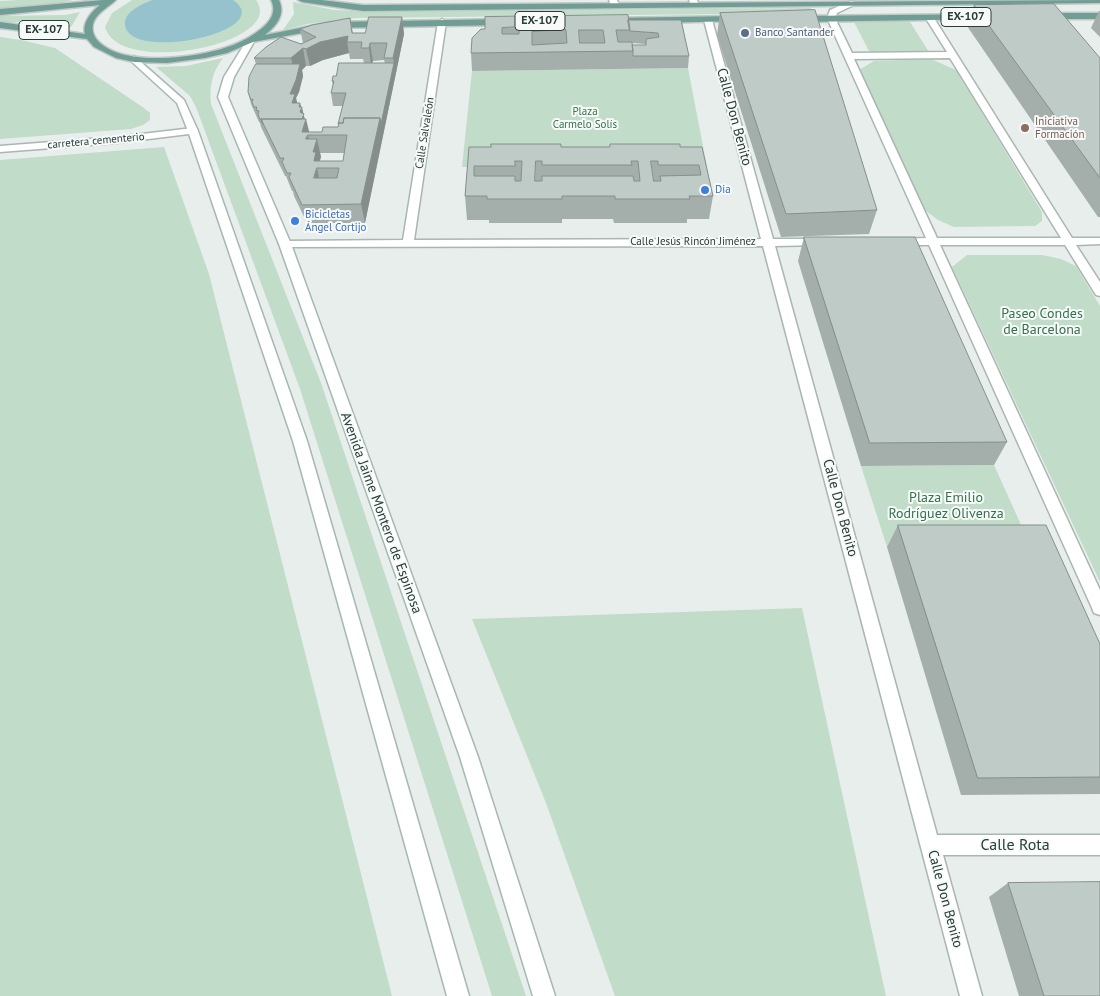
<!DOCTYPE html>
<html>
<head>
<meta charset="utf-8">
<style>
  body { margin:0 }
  canvas { display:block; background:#e7eeeb }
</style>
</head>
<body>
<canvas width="1100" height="996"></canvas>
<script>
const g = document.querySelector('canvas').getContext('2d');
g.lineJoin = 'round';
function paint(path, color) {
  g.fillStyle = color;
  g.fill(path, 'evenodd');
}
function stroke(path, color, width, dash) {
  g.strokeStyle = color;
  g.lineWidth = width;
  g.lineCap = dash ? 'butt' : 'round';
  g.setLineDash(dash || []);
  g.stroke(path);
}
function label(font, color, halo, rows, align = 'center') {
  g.font = font + ' "PT Sans",sans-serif';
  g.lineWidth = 4;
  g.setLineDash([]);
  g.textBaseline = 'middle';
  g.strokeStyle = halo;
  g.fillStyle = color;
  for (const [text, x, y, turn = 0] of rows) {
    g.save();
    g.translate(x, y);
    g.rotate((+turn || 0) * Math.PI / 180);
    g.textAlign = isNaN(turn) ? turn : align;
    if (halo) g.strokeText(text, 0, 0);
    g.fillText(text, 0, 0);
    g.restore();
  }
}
paint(new Path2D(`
  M19,0H73L46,6L0,8V1Z
  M132,0H256C288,43 119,78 105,27L112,13Z
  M293,2L334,10L373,12L810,8L817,13L357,18L307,24L283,30L294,14Z
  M80,12L71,27L35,22H0V16L65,15Z
  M854,22H910L929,52L870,53Z
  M0,37L21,40L55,48L144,108L150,113V120L143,125L131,129L0,139Z
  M223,58C212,72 209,87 211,104L321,383L526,996H492L300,389L196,107L190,96L156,67L186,66Z
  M931,59L956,70L1042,212V221L1035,226L954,227L938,220L925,210L859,70L874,61Z
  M688,68L707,167H462L472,71Z
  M164,147L209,274L392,996H0V160Z
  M967,255H1042L1061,259L1076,266L1100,306V582L952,267Z
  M994,465L1031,547H887L861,466Z
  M802,608L886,996H615L546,803L472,619Z`), '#c2dcca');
paint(new Path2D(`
  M153,0H233C280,32 124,64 125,23C125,11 144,3 153,0Z`), '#95c2cc');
const lane = new Path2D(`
  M689,0H697L699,5L692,7Z`);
const street = new Path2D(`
  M609,0H617L619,5L612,7Z
  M851,1L858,3L837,13L835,18L852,53L947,52L925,17L932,15L1072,238H1100V244L1076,245L1100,282V296L1096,295L1065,245H940L1100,590V615L1094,613L1092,608L929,245H897L891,242L897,239L926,238L827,18L830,10ZM950,58L1061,238H937L854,59Z
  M705,18L712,20L773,239H824L830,242L824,245L775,246L937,835H1100V855H943L982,996H960L763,246L285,247L279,244L285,241L403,240L438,22L442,19L446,22L414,240L761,239L704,20Z
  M193,128L197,129V133L116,143L0,152V146L116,137Z`);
const secondary = new Path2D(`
  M251,37L255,40L234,77L228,97L291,244L478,757L555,996H533L460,757L279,244L218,97L224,77L247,40Z
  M134,56L184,100L198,131L307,441L469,996H447L293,441L188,131L177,103L131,61L129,59Z`);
const primary = new Path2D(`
  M103,0H116C109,7 99,11 94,21C91,28 93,36 99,42C122,64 176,59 205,53C225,49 245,42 261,29C270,22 277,12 271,0H279C286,15 276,26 265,35L330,22L506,19L510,22L506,25L330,28L253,42L227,53L205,58L167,63L134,62L116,58L94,47L87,39L0,28V22L85,34C82,23 91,12 100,5L0,15V9Z
  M298,0H321L363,5L1100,0V3L363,11L302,2Z
  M1100,13V19H1044L1040,16L1044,13Z
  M991,14L994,15V19L799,22L795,19L799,16Z
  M738,16L742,19L741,21L609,24L605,21L609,18Z`);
stroke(lane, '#aab6b2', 3);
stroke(street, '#aab6b2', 3);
stroke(secondary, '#a6b8b3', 3);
stroke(primary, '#c3c9c8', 3);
paint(lane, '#fff');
paint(street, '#fff');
paint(secondary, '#fff');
paint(primary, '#709e94');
paint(new Path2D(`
  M974,5L1100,58V217H1098L967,26Z
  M1099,11H1100V37L1091,28Z
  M720,13L877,210L869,234L781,237L717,35Z
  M402,17L404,34L365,223H307L294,196L293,191H292L286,176H285L261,127L260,123L259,122L251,104L248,92L256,64L254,58L303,43L300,29L350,18L353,33H365ZM349,53L350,59H363L364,63L336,76L332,81L333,86L331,93L333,106H343L338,127L322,132H309L301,107L297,103L296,98L299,92L303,76L302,70L306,66H310L323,60ZM384,60L385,63H372L373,61ZM320,153H344L343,161H320L321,157Z
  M485,17L628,20H681L689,56L688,68L472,71L471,53L485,29ZM632,43L645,44V45H632Z
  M469,147H702L713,196L709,219H687V223H614L613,219H562V223H489V220H467L465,196Z
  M804,237L1007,442L994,465L861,466L798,261Z
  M898,525L1100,644V794L961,795L887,547Z
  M1008,883L1100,996H1019L989,897Z`), '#a4afab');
paint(new Path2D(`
  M402,17L404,34L365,223L361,204L380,118L394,63L393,58Z
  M348,36L347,42L349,53L323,60L310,66L306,49L320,42Z
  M370,43L373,61L371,65L369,48Z
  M303,48L306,66L302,70L303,76L299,92L296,98L298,106L295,115L290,94L295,76L291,58Z
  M300,103L302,109V107L305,121L306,119L310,135H308L312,153L306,150L300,124L299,107Z
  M317,139L321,157L317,168L321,187L314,178L313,152Z`), '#868e8b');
const building = new Path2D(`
  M1054,4L1100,58V178L974,5Z
  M815,10L877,210L786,214L720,13Z
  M628,15L630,30H616L618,42H632L633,51L471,53L472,38L481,29H485V17ZM519,27V34H502V28ZM566,30L567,43L532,45V32ZM579,30H603L605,43H580Z
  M369,17H402L393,58H384L387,43H370L369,48H361L362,42H347L348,36L320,42L306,49L303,48L291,58H254L266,47L281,37L301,44L316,37L300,29L312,25L350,18L352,33H365Z
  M628,20H681L689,56H633V51L632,45H646V39L659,37L658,33L630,31Z
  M339,63H394L381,124L380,118H344L343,123H339L338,124L346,93H331L334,81H332L333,76H336Z
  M256,64H300L296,80L290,94H295L292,103H300L299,107H302L300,112L304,114L302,119H261L263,124L258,115L259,111L256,110L257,107H254L252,102L253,99L251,100L248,92L249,77Z
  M344,118H380L361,204L302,205L289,177L291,173H287L282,162L284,158H280L261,119H306L302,132H322L323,127H338L339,123H343ZM308,135H347L343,161H314L316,152H313L317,139H306ZM317,168H339L337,178H314Z
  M491,144H561V147H610V144H680V147H702L713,196H689L690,199H615V196H562V199H487V196H465L469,147H491ZM515,161H522L521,181H515V176H474V166H515ZM536,161H542V165H632L631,161H638L640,181H634L633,176H542V181H535ZM651,161H658V165H699L701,175L660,176L661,181H654Z
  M804,237H915L1007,442L870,443Z
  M898,525H1046L1100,644V777L978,778Z
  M1100,882V996H1044L1008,883Z`);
paint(building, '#bfcbc7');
stroke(building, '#868e8b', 1);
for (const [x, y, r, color] of [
  [745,33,5,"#5c6f8a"],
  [1025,128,5,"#8d6e63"],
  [705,190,5,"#3f7fe0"],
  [295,221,5,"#3f7fe0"]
]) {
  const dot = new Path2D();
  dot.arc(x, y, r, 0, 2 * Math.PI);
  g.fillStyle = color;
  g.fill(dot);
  stroke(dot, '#f7faf9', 2);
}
label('11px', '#4e5e75', '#f7faf9', [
  ["Banco Santander",755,33]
], 'left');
label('11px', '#35714e', '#f7faf9', [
  ["Plaza",585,112],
  ["Carmelo Solís",585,125]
]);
label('11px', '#785e54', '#f7faf9', [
  ["Iniciativa",1035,122],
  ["Formación",1035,135]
], 'left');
label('11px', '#273e39', '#f7faf9', [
  ["Calle Salvaleón",425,133,-81],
  ["carretera cementerio",96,141,-5],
  ["Calle Jesús Rincón Jiménez",693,242]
]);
label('11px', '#366cbe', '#f7faf9', [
  ["Dia",715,190],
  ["Bicicletas",305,215],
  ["Ángel Cortijo",305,228]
], 'left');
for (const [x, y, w] of [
  [966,17,50],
  [540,21,50],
  [44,30,50]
]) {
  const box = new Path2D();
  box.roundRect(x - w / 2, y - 9.5, w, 19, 4);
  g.fillStyle = '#f7faf9';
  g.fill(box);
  stroke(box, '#273e39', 1);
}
label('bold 12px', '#273e39', null, [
  ["EX-107",966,17],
  ["EX-107",540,21],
  ["EX-107",44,30]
]);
label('14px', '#273e39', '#f7faf9', [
  ["Calle Don Benito",734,117,75],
  ["Calle Don Benito",840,508,75],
  ["Avenida Jaime Montero de Espinosa",381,513,70],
  ["Calle Don Benito",945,899,75]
]);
label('14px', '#35714e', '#f7faf9', [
  ["Paseo Condes",1042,314],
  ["de Barcelona",1042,330],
  ["Plaza Emilio",946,498],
  ["Rodríguez Olivenza",946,514]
]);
label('16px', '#273e39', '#f7faf9', [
  ["Calle Rota",1015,845]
]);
</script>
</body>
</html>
